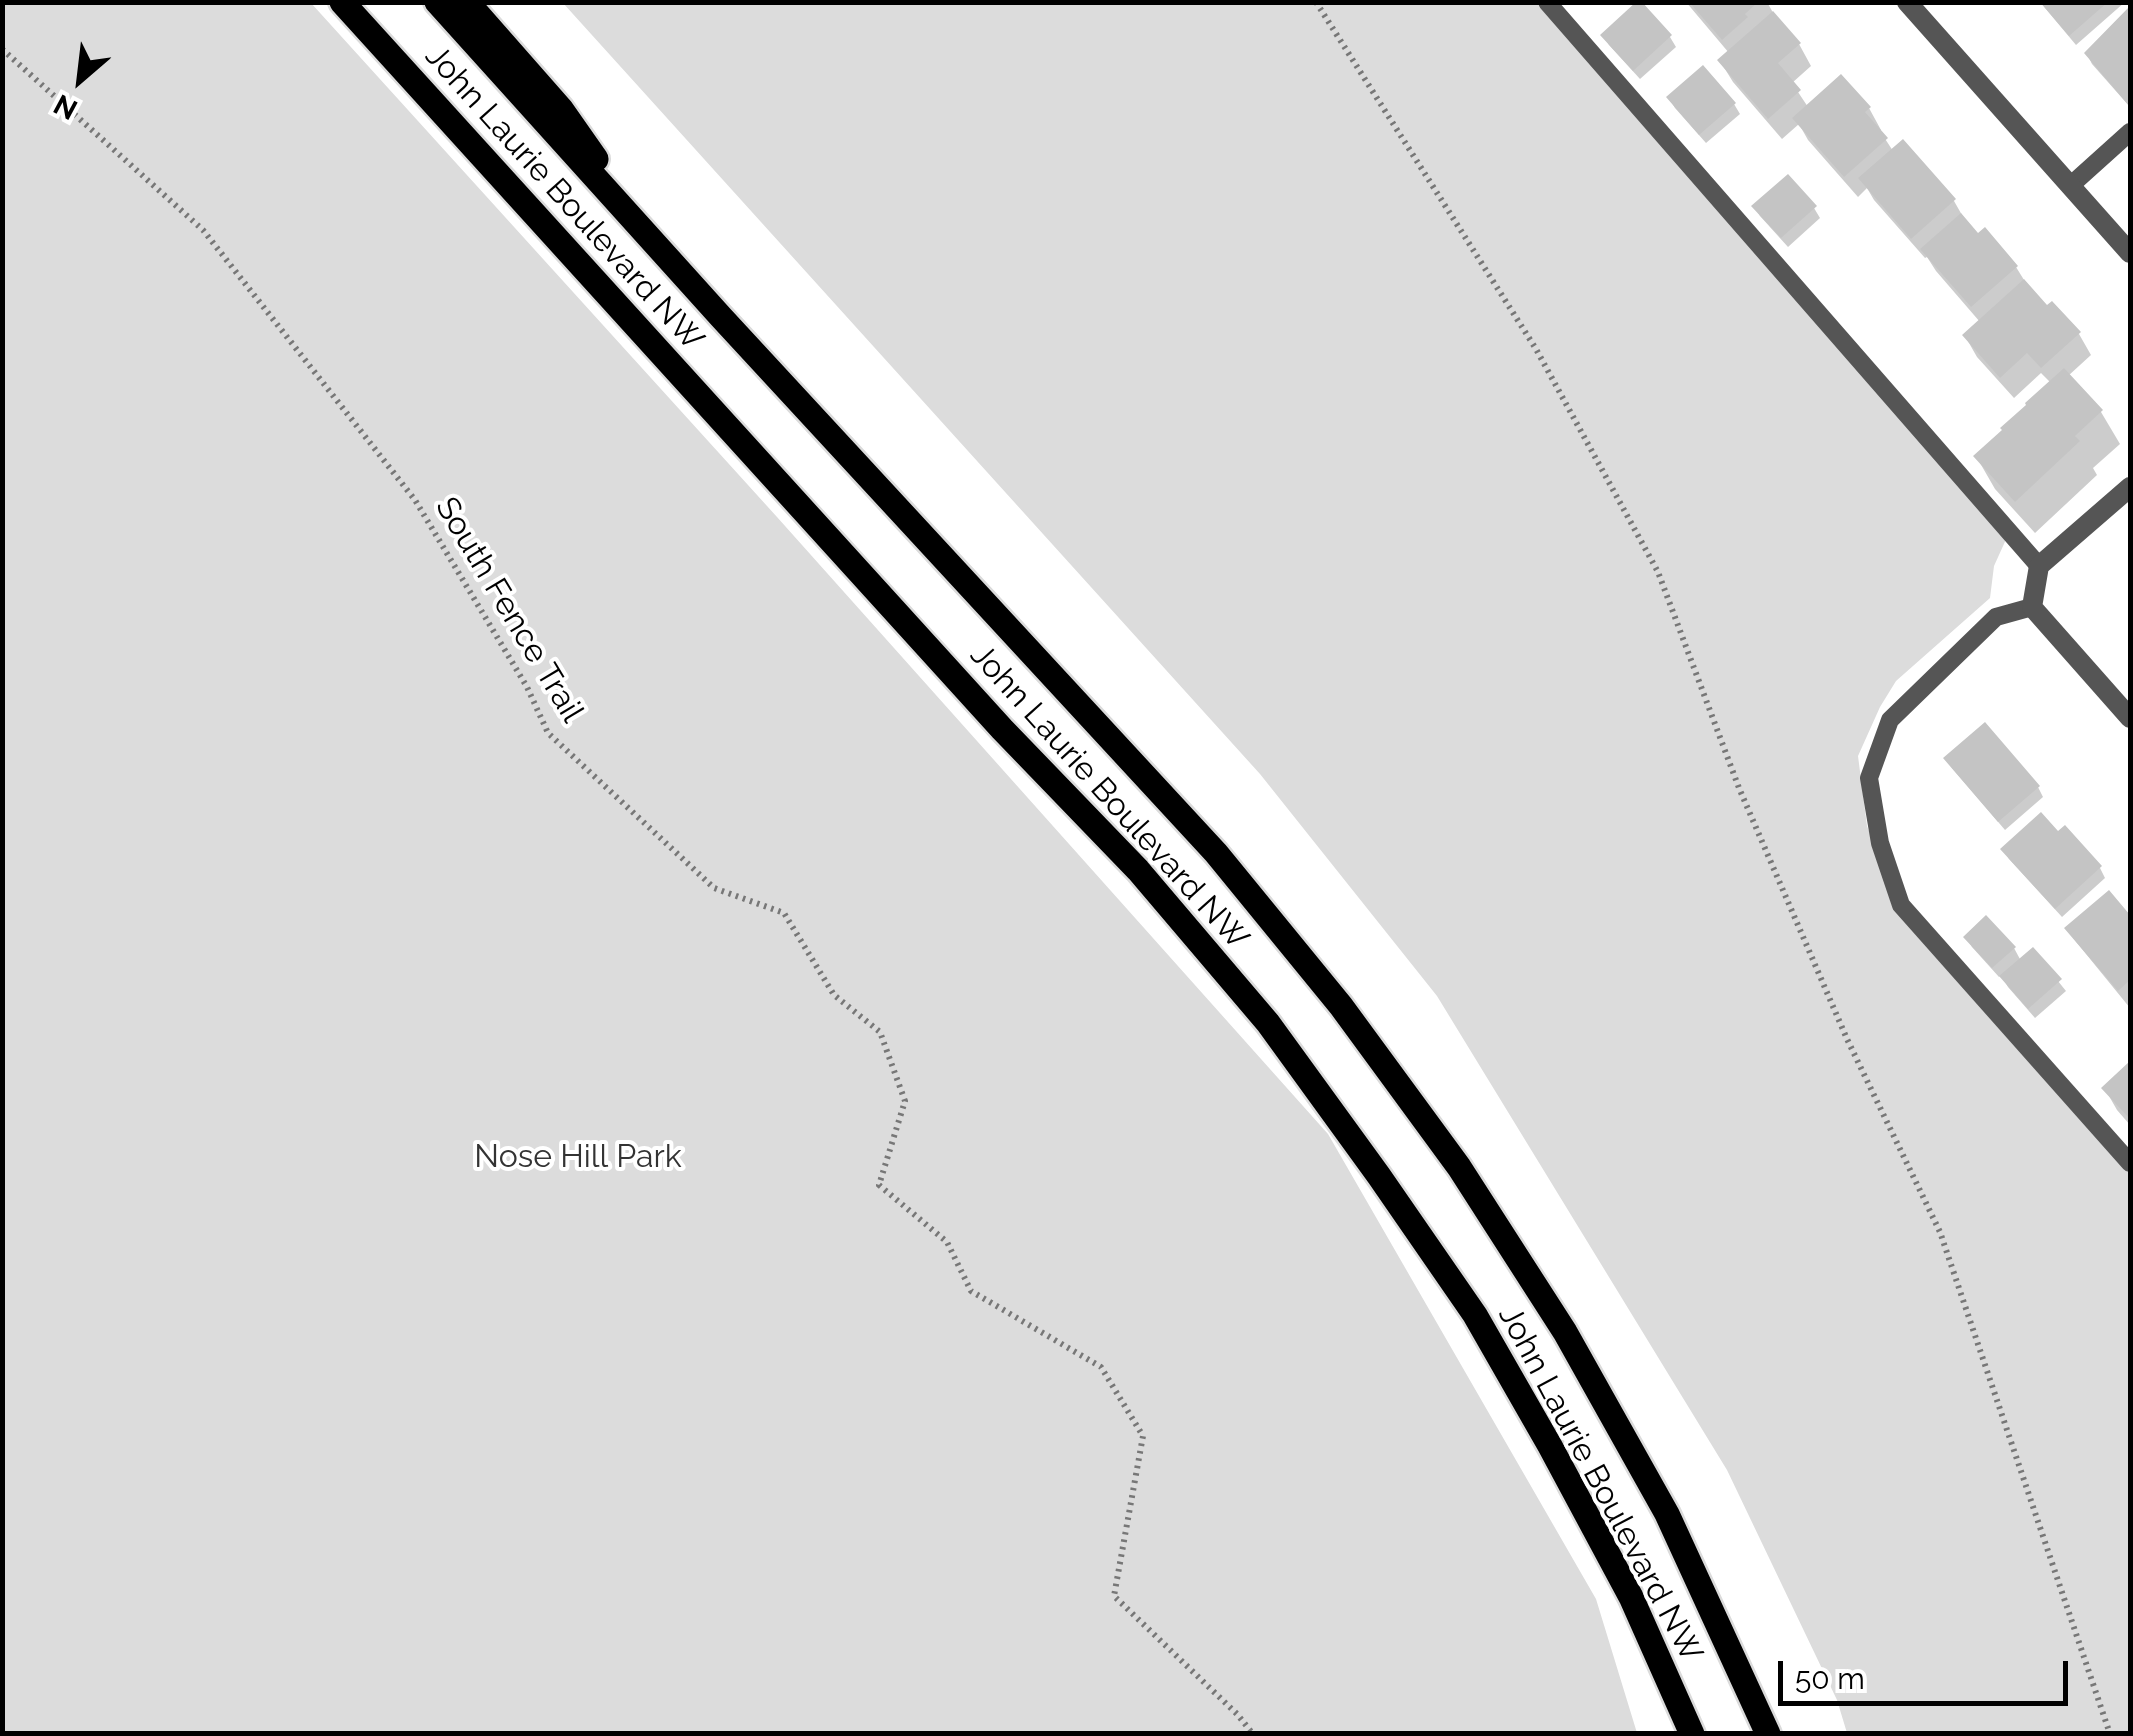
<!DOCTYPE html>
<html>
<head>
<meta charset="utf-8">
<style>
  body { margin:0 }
  #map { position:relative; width:2133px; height:1736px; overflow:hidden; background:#fff; font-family:Raleway,sans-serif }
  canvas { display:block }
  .frame { position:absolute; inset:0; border:5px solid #000; pointer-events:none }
  .north { position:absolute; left:30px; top:30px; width:100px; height:100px; -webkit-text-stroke:8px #fff; paint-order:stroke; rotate:208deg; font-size:28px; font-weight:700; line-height:40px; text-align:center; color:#000 }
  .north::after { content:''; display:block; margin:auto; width:35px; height:45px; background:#000; clip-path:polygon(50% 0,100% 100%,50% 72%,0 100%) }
  .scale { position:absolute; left:1778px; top:1661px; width:290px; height:45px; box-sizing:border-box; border:5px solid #000; border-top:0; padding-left:12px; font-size:30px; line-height:35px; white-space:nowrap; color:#000; -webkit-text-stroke:8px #fff; paint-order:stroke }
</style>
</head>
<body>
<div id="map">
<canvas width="2133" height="1736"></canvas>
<div class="frame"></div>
<div class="north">N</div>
<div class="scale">50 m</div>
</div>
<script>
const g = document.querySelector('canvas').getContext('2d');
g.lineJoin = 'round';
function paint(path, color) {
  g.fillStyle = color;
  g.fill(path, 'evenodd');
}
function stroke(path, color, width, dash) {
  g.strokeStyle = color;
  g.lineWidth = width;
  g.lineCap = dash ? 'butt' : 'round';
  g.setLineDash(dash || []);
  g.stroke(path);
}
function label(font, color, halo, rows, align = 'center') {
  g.font = font + ' Raleway,sans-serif';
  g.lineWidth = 8;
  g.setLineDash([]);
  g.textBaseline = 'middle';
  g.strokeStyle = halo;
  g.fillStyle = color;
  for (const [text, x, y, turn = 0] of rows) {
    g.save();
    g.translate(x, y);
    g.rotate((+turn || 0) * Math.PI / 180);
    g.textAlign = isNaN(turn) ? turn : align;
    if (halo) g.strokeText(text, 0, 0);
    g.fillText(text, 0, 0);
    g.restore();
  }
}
paint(new Path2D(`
  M3,2L311,3L777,517L1328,1134L1596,1599L1637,1733H3Z
  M563,3H1536L2008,535L1994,566L1990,598L1896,681L1880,707L1858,756L1867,826L1895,899L2130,1168V1733H1847L1837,1700L1727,1470L1437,996L1260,774Z`), '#dcdcdc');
paint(new Path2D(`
  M1686,2H1767L1776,18L1799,44L1811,66L1792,83L1808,107L1869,108L1881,130L1880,131L1893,151L1903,142L1954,201L1966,222L1978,236L2016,267L2029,288L2047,309L2052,304L2079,334L2091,355L2068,376L2101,412L2120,444L2093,468L2097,475L2035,533L1995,489L1976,456L2051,383L2041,373L2014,398L1977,357L1965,336L1980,322L1936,271L1927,257L1925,258L1874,200L1867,188L1858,197L1808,140L1799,124L1782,139L1733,82L1720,61L1729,53Z
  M2040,2H2125L2076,45Z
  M2130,10V107L2092,64L2087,54Z
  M1603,35L1670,37L1676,47L1640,79L1609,45Z
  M1669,98L1734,104L1740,114L1706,143L1675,108Z
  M1754,206L1814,208L1820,218L1788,247L1760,216Z
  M1946,758L2038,787L2043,797L2005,830L1952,768Z
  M2058,835L2100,868L2105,878L2062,917L2009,859L2003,849Z
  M2108,894L2130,919V1008L2073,938Z
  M1966,937L2014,948L2021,961L2033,950L2066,991L2035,1018L2008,987L2001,975L1999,977L1972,947Z
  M2130,1064V1125L2117,1110L2105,1089Z`), '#0003');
paint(new Path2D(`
  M1636,2H1642L1672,35L1633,71L1600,35Z
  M1689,2H1758L1745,14L1748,17L1722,40Z
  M2040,2H2108L2069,36Z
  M2130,6V107L2084,53Z
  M1773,11L1801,43L1778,63L1801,90L1768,119L1717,60Z
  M1703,65L1736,103L1699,135L1666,97Z
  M1841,74L1871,107L1865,112L1888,138L1844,177L1792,118Z
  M1903,139L1956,199L1911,239L1858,178Z
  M1788,174L1817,206L1781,238L1751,206Z
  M1961,213L1978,233L1985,227L2018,266L1971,307L1920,249Z
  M2024,279L2047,305L2052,301L2081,332L2041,368L2027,353L2000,378L1962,335Z
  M2064,368L2103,410L2075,436L2080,441L2015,502L1973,456L2002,430L2000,428L2026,405L2025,403Z
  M1985,722L2040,786L1998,822L1943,758Z
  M2041,812L2058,831L2065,825L2102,866L2055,909L2000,849Z
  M2109,890L2130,915V980L2118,991L2064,928Z
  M1986,915L2016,947L1992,968L1963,937Z
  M2033,947L2062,979L2028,1009L1999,976Z
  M2130,1061V1119L2101,1088Z`), '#c4c4c4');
const primary = new Path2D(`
  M342,2L1002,729L1138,870L1268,1023L1379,1176L1475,1315L1550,1446L1631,1597L1692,1734
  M437,2L721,317L1216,853L1341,1006L1459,1167L1565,1332L1667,1514L1768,1734
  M467,2L561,109L596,159`);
stroke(primary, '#dbdbdb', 30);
stroke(new Path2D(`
  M1316,2L1536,349L1658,572L1739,788L1847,1039L1940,1232L2110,1734
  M2,49L203,230L415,500L527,687L548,733L714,888L784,913L834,995L880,1032L905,1101L879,1185L947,1242L971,1291L1101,1367L1143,1436L1114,1596L1237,1714L1253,1734`), '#777', 6, [2.5, 5]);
stroke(new Path2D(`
  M1547,2L2039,566
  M2070,186L2130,132
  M2032,607L1996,617L1890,720L1869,778L1880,843L1901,905L2130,1163`), '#555', 18);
stroke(new Path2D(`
  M1907,2L2130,253
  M2130,487L2039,566L2032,607L2130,718`), '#555', 20);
stroke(primary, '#000', 25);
label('32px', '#000', '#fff', [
  ["John Laurie Boulevard NW",564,198,48],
  ["South Fence Trail",509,610,59],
  ["John Laurie Boulevard NW",1109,797,48],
  ["John Laurie Boulevard NW",1600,1484,62]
]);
label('32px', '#333', '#fff', [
  ["Nose Hill Park",578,1157]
]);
</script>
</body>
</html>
